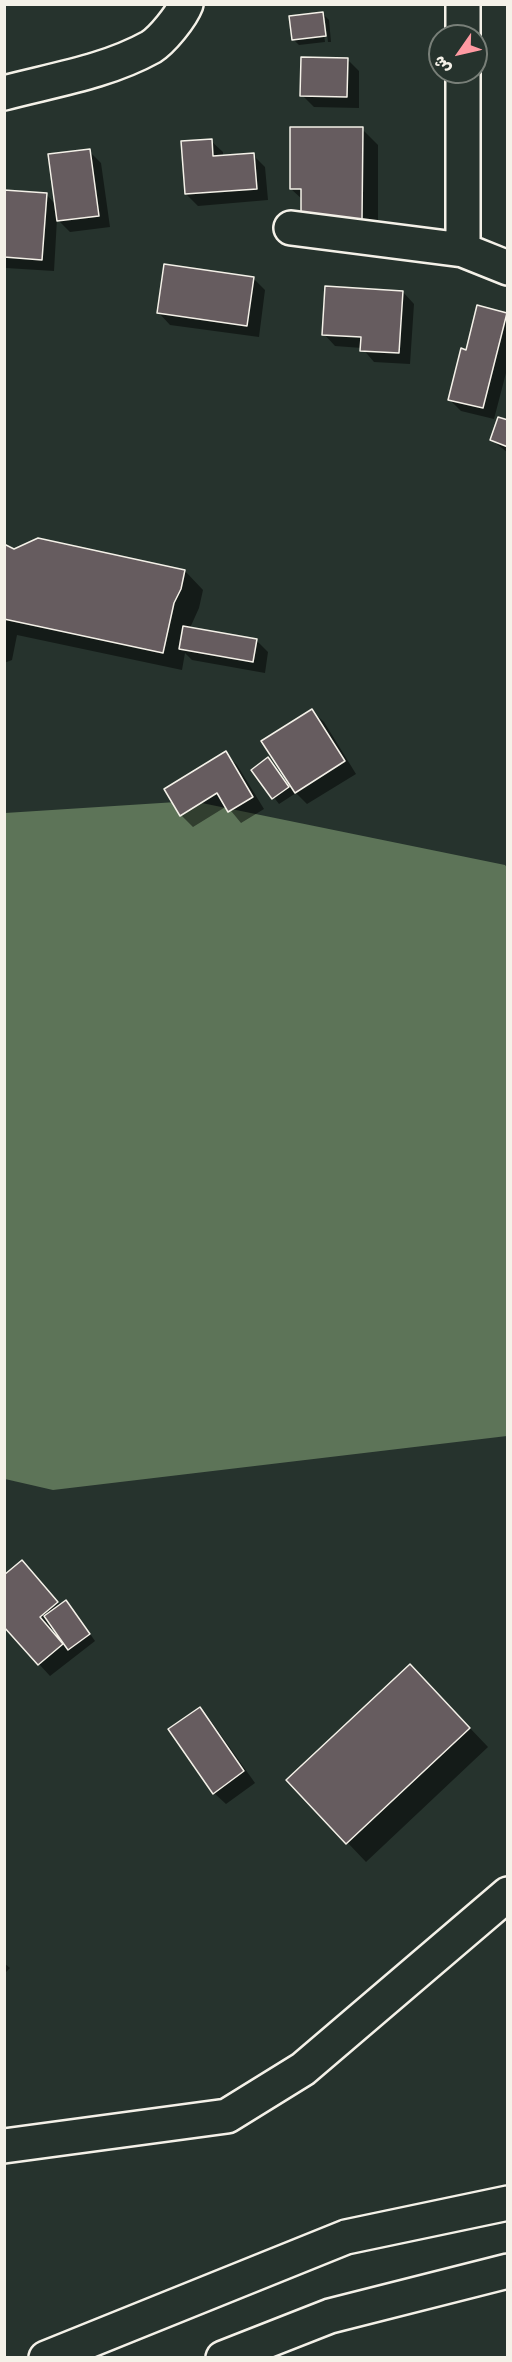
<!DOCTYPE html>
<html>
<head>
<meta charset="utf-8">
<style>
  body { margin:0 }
  #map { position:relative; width:512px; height:2362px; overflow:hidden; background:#26332d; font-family:"Gochi Hand","Playpen Sans Arabic",sans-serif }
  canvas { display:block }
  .frame { position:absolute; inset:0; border:6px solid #f4f1e8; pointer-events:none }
  .north { position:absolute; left:428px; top:24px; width:60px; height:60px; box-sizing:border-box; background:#26332d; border:2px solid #787f78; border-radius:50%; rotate:236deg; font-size:16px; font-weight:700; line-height:24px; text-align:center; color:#f4f1e8 }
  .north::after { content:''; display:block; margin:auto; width:21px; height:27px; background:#ff9aa2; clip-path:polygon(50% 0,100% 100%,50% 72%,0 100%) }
</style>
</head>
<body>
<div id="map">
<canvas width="512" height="2362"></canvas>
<div class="frame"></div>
<div class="north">ش</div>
</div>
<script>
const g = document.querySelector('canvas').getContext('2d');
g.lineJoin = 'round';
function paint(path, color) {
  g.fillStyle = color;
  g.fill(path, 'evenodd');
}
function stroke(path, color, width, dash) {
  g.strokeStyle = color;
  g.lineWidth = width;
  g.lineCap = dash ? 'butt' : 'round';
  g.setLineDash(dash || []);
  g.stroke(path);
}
paint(new Path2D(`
  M192,801L505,865L508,869L507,1436L53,1490L5,1479V813Z`), '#5d7458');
paint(new Path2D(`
  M323,14L329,20L331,42H328L325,18H322L325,42L299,45L293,39Z
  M347,59L359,71V108L314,107L302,95Z
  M362,129L378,145V235L303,200L291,189Z
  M211,141L223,152V157L253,155L265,167L268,200L198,206L186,194Z
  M89,151L101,163L110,227L70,232L57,219L54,271L6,268L4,191L46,194L56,205Z
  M253,278L265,290L259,337L170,325L159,313Z
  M403,292L414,304L410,364L374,362L362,348L335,346L324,334Z
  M506,314L508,375L506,373L494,419L461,411L450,400L467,351Z
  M508,422V453L492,440Z
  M4,546L14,551L185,571L203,590L199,608L190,628L256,640L268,652L265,673L192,660L185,653L182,670L17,635L12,660L4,663Z
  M312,711L324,722L356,774L307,804L296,793L279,804L253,770L268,759L288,785L290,783Z
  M225,753L237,765L264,809L241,823L227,806L193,827L181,815L166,790Z
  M33,1574L61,1606L66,1602L72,1608L95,1641L50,1676L39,1664ZM54,1627L67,1646L65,1647L50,1630Z
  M428,1684L488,1747L366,1862L288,1780Z
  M200,1709L211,1721L255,1783L226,1804L214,1793Z
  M4,1963L10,1968L4,1974Z`), '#0007');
const building = new Path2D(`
  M323,12L326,36L292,40L289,16Z
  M301,57L348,58L347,97L300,96Z
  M290,127H363L362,219H301V189H290Z
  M212,139L213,156L254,153L257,189L185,194L181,141Z
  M90,149L99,216L57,221L48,154Z
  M4,190L47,193L42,260L4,257Z
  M164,264L254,277L247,326L157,313Z
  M325,286L403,291L399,353L360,351L361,337L322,335Z
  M477,305L507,313L483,408L448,400L461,348L466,350Z
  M498,417L508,420V447L490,440Z
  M38,538L185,570L181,589L174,603L163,653L4,619V544L14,549Z
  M183,626L257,639L253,662L179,649Z
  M312,709L345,761L295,793L261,741Z
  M226,751L253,797L228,812L217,793L180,816L164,789Z
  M268,757L289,787L272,799L251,770Z
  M22,1560L58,1602L40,1617L63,1644L38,1665L4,1627V1575Z
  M66,1600L90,1634L68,1650L44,1616Z
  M410,1664L470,1728L346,1844L286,1780Z
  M200,1707L244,1771L213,1794L168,1729Z`);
paint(building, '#665c5f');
stroke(building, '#f4f1e8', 1.5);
const minor = new Path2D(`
  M463,36V4
  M4,93C53,80 106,72 151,47C162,40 181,17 186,4
  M291,228L463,250L508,268
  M463,250V72
  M4,2146L227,2116L303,2069L508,1894`);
const trunk = new Path2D(`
  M46,2358L346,2237L508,2203
  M223,2358L330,2316L508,2271`);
stroke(minor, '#f4f1e8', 38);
stroke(trunk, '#f4f1e8', 38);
stroke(minor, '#26332d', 33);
stroke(trunk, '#26332d', 33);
</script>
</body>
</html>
